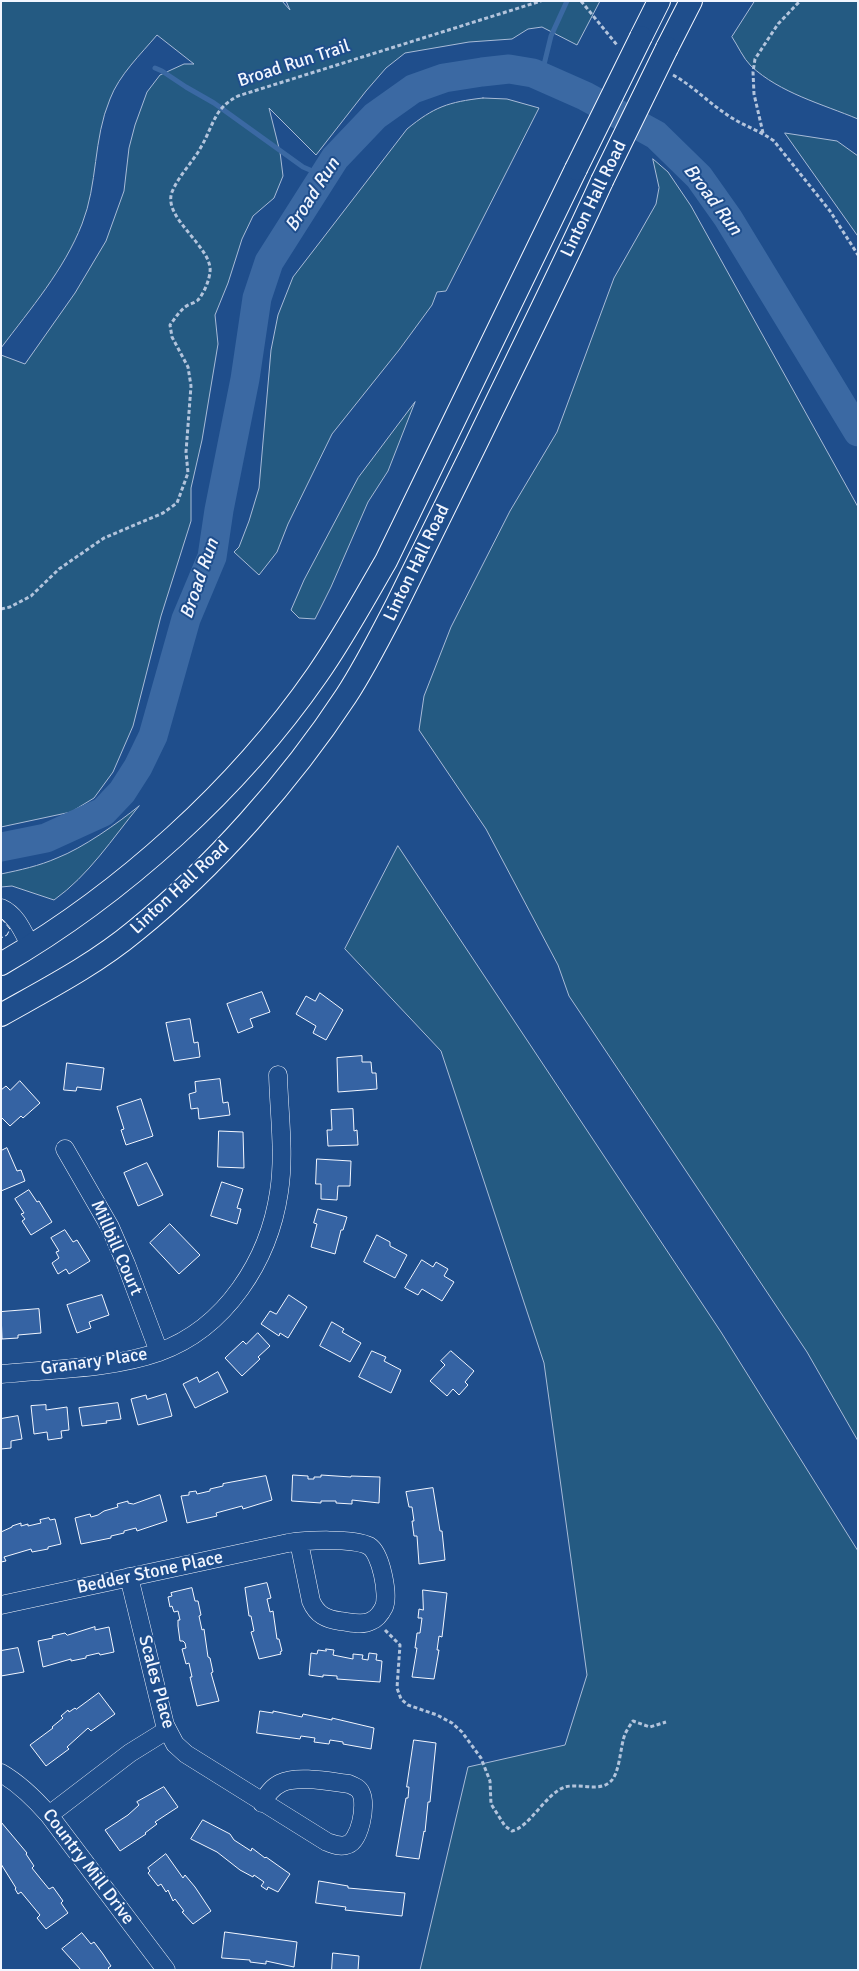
<!DOCTYPE html>
<html>
<head>
<meta charset="utf-8">
<style>
  body { margin:0 }
  #map { position:relative; width:859px; height:1971px; overflow:hidden; background:#1f4e8c; font-family:Signika,sans-serif }
  canvas { display:block }
  .frame { position:absolute; inset:0; border:2px solid #f2f6ff; pointer-events:none }
</style>
</head>
<body>
<div id="map">
<canvas width="859" height="1971"></canvas>
<div class="frame"></div>
</div>
<script>
const g = document.querySelector('canvas').getContext('2d');
g.lineJoin = 'round';
function paint(path, color) {
  g.fillStyle = color;
  g.fill(path, 'evenodd');
}
function stroke(path, color, width, dash) {
  g.strokeStyle = color;
  g.lineWidth = width;
  g.lineCap = dash ? 'butt' : 'round';
  g.setLineDash(dash || []);
  g.stroke(path);
}
function label(font, color, halo, rows, align = 'center') {
  g.font = font + ' Signika,sans-serif';
  g.lineWidth = 4;
  g.setLineDash([]);
  g.textBaseline = 'middle';
  g.strokeStyle = halo;
  g.fillStyle = color;
  for (const [text, x, y, turn = 0] of rows) {
    g.save();
    g.translate(x, y);
    g.rotate((+turn || 0) * Math.PI / 180);
    g.textAlign = isNaN(turn) ? turn : align;
    if (halo) g.strokeText(text, 0, 0);
    g.fillText(text, 0, 0);
    g.restore();
  }
}
const green = new Path2D(`
  M1,1H282L290,10L286,1H600L577,45L542,27L528,29L512,39L469,42L405,53L386,68L366,91L316,155L269,108L280,152L283,176L274,198L253,216L242,239L228,283L215,315L218,344L202,440L191,488V521L161,616L133,726L113,772L94,798L71,812L1,827V355L25,364L75,293L106,241L124,191L129,148L135,125L147,92L160,75L184,64H194L157,35C141,54 119,75 110,99C93,139 98,184 82,224C64,270 31,308 1,348Z
  M755,1H858V119C822,104 780,93 751,66C743,58 738,46 732,37Z
  M483,98L507,99L539,108L446,291L437,292L432,305L399,350L332,434L288,524L277,552L259,575L234,552L239,547L249,521L259,488L271,350L278,315L293,277L407,129C434,107 448,102 483,98Z
  M785,133L837,141L858,156V236Z
  M653,159L668,172L691,206L858,507V1441L807,1352L569,996L558,965L486,829L419,730L424,696L451,627L510,511L557,432L614,278L656,204L659,188Z
  M415,402L388,471L368,502L331,587L315,619L299,618L291,610L304,580L358,478Z
  M139,806C112,839 89,875 54,900L12,886L1,887V874C20,870 39,866 57,858C83,848 118,823 139,806Z
  M398,846L721,1332L858,1551V1970H420L468,1767L565,1745L587,1675L544,1363L441,1051L345,949Z`);
paint(green, '#245a82');
stroke(green, '#a8bbd7', 1);
stroke(new Path2D(`
  M155,68L162,71L186,87L214,103L303,167L324,176
  M541,77L551,36L567,1`), '#3b69a3', 5);
stroke(new Path2D(`
  M1,847L46,838L103,812L122,792L138,767L153,736L186,619L212,557L219,510L245,379L257,298L269,262L335,158L375,116L413,89L444,78L482,72L509,69L533,73L585,96L656,135L699,177L728,218L858,432`), '#3b69a3', 29);
const building = new Path2D(`
  M262,992L270,1012L250,1019L253,1027L238,1033L227,1004Z
  M320,993L343,1010L326,1040L313,1033L316,1026L296,1014L306,996L315,1001Z
  M190,1019L194,1043L198,1042L200,1057L174,1061L166,1023Z
  M362,1056V1062H371L372,1073H376L377,1089L338,1092L337,1058Z
  M67,1063L104,1068L101,1090L77,1087L76,1091L64,1090Z
  M220,1079L223,1103L228,1102L230,1115L199,1119L198,1108L191,1109L189,1094L196,1092L195,1082Z
  M20,1081L40,1103L23,1118L21,1116L10,1126L1,1117V1090L6,1086L10,1090Z
  M141,1099L153,1136L126,1145L121,1130L124,1129L117,1107Z
  M353,1109L354,1131L357,1130L358,1145L328,1146L327,1130H332L331,1110Z
  M219,1131L243,1132L244,1168L218,1167Z
  M7,1148L17,1171L21,1170L25,1181L1,1191V1151Z
  M317,1159L351,1161L350,1186H338L337,1200L321,1199V1184H316Z
  M147,1163L163,1195L138,1206L124,1173Z
  M222,1182L243,1189L237,1208L241,1209L237,1224L211,1216Z
  M29,1190L37,1202L39,1201L52,1222L31,1235L22,1221L25,1219L21,1214L24,1213L15,1199Z
  M318,1209L347,1217L343,1230H341L335,1254L311,1247L317,1224L314,1223Z
  M170,1224L200,1255L179,1274L150,1243Z
  M65,1230L73,1242L77,1240L90,1261L69,1274L66,1269L58,1274L52,1263L59,1258L56,1252L59,1251L51,1238Z
  M377,1235L390,1242V1246L407,1255L395,1278L364,1262Z
  M422,1260L433,1267L436,1262L448,1269L444,1276L454,1282L442,1301L422,1289L418,1295L405,1288Z
  M102,1295L109,1315L89,1322L91,1328L77,1333L67,1305Z
  M289,1295L307,1307L288,1338L280,1333L279,1336L261,1324L270,1311L276,1314Z
  M39,1309L41,1333L18,1335V1338L2,1339L1,1312Z
  M332,1322L344,1329L342,1332L361,1343L350,1362L320,1346Z
  M258,1333L270,1346L258,1357L260,1359L242,1376L225,1358L243,1341L246,1344Z
  M372,1351L386,1357L384,1361L401,1370L391,1393L359,1377Z
  M451,1351L474,1371L465,1382L468,1385L459,1395L453,1389L447,1396L430,1381L445,1365L441,1361Z
  M218,1372L228,1392L195,1408L183,1384L197,1377L199,1382Z
  M166,1394L172,1416L138,1425L131,1399L146,1395L147,1399Z
  M118,1403L121,1419L106,1421L107,1423L82,1426L79,1408Z
  M46,1405V1410L67,1407L69,1430L61,1431L62,1438L48,1440L47,1432L34,1434L31,1406Z
  M18,1416L22,1439L11,1441V1448L1,1449V1419Z
  M293,1475L308,1476V1479H314V1477H321V1475L351,1477V1476L380,1477L379,1503L352,1500V1504L336,1503V1501H321V1503L292,1501Z
  M266,1476L272,1500L243,1509L242,1506L216,1513L217,1516L187,1523L181,1496L189,1495V1492L196,1491L197,1494L210,1491V1489L223,1486V1484Z
  M433,1488L440,1531H442L445,1560L419,1564L417,1536H414L412,1521H414L412,1507H409L406,1492Z
  M160,1495L167,1521L137,1531L136,1528L124,1531V1533L111,1536V1538L81,1544L75,1518L90,1514L91,1517L98,1515L104,1511L118,1507L117,1504L128,1501V1503L133,1504Z
  M49,1518L50,1520L55,1519L61,1544L48,1547V1549L32,1552L31,1549L4,1557L6,1561L1,1562V1532L12,1527V1526L21,1523V1526L28,1524V1526L41,1523L40,1520Z
  M267,1583L271,1598L267,1599L270,1612L273,1611L277,1639H279L282,1651L280,1652L281,1654L259,1659L251,1632L254,1631L251,1616H249L245,1588Z
  M192,1588L195,1601H198L201,1615L199,1616L202,1630L204,1629L208,1657L210,1658L213,1672L211,1673L219,1701L197,1706L190,1677H192L189,1663L186,1664L182,1649L186,1648L185,1643L183,1641H180L178,1626V1620H180L178,1611L174,1612L172,1606L170,1607L168,1597L172,1596L171,1593Z
  M423,1590L447,1593L442,1637L439,1636L437,1650H439L434,1679L412,1677L417,1648H415L417,1633H420L422,1618H418L419,1609L423,1610Z
  M95,1627V1630L109,1627L114,1652L100,1655L99,1653L86,1656V1658L71,1661V1659L43,1667L38,1641L53,1638L52,1636L65,1633L67,1635Z
  M18,1648L24,1672L1,1676V1651Z
  M326,1649L334,1650L333,1655L353,1659V1654L363,1655L362,1659L368,1660L369,1653L377,1654L376,1660L382,1661L380,1682L337,1679V1676L323,1675V1677L309,1675L311,1653L317,1654L318,1650L326,1651Z
  M99,1693L115,1714L91,1731L88,1728L67,1747L69,1749L46,1766L30,1745L53,1728L52,1727L63,1718L61,1716L68,1710L69,1712L75,1708L76,1709Z
  M260,1711L273,1713V1711L302,1717L303,1714L332,1720V1718L374,1728L371,1749L343,1744V1742L330,1740L329,1744L314,1742L315,1738L301,1736L300,1739L257,1733Z
  M414,1740L436,1743L430,1802H428L425,1832L424,1831L419,1859L396,1856L406,1798H408L409,1787H407Z
  M164,1787L178,1807L155,1822L157,1824L145,1833L146,1834L120,1851L105,1830L128,1815L139,1805L137,1802Z
  M203,1820L230,1834L234,1840L251,1851L252,1848L265,1858L266,1857L290,1874L278,1892L268,1887L267,1890L261,1886L264,1882L254,1875L253,1877L240,1870L217,1852L191,1839Z
  M1,1822L27,1853L26,1854L34,1866L32,1868L40,1878L49,1889L53,1887L63,1901L61,1903L68,1913L46,1929L37,1918L40,1915L21,1892L18,1894L15,1889L16,1888L1,1864Z
  M166,1854L183,1878L185,1875L195,1887L211,1911L193,1924L182,1912L184,1911L175,1899L173,1901L168,1890L166,1892L161,1884L158,1886L148,1873L150,1871L148,1868Z
  M319,1881L348,1886V1888L405,1893L402,1916L345,1910L346,1907L316,1903Z
  M225,1932L297,1942L294,1967L266,1961V1964L250,1962V1960L222,1958Z
  M82,1933L91,1944L94,1942L103,1954L111,1966L108,1968L110,1970H81L62,1949Z
  M333,1953L359,1956L358,1970H332Z`);
paint(building, '#3563a3');
stroke(building, '#f2f6ff', 1);
const minor = new Path2D(`
  M1,908C17,915 23,932 31,947
  M65,1149L110,1227L126,1264L159,1352
  M1,1374C52,1369 111,1369 159,1352C226,1328 269,1260 279,1192C285,1154 279,1113 278,1075
  M129,1577L165,1725L175,1744L186,1754L327,1842C333,1844 339,1847 346,1845C360,1843 367,1804 361,1793C359,1788 354,1786 349,1784C332,1782 297,1775 281,1783C272,1787 267,1795 262,1803
  M1,1605L288,1543C306,1540 354,1538 369,1546C381,1553 389,1595 384,1607C381,1613 376,1619 371,1621C362,1626 350,1622 340,1621C326,1619 317,1615 311,1601L299,1542
  M1,1773C20,1784 35,1799 49,1815L166,1970
  M49,1815L130,1753L167,1730`);
const major = new Path2D(`
  M641,37L659,1
  M667,48L691,1
  M1,964C122,894 238,789 317,675C343,638 364,599 386,561L576,169
  M1,1015C47,989 94,965 135,931C213,868 291,780 346,696C365,667 381,635 397,604C423,552 448,500 474,448C517,359 561,271 602,181`);
stroke(minor, '#f2f6ff', 19);
stroke(major, '#f2f6ff', 24);
stroke(new Path2D(`
  M581,1L617,45
  M673,75C693,86 708,102 726,114C741,125 759,130 774,141L830,211L858,255
  M763,133L754,94L753,72L755,59L778,24L800,1
  M1,609L10,607L31,596L59,569L104,538L163,513L177,503L188,473L186,452L191,386L188,367L172,337L170,325C175,318 179,312 185,307C189,304 195,303 198,300C204,293 209,281 210,272C213,247 162,218 172,192C179,175 193,162 201,147C214,125 213,109 238,96L541,1
  M385,1630L400,1645L397,1688L401,1699L408,1705L437,1715L452,1723L462,1732L481,1758L490,1781L491,1804L505,1826L512,1831C530,1827 546,1793 565,1787C579,1783 599,1792 610,1782C620,1774 620,1747 625,1734C627,1730 630,1725 633,1721L650,1727L666,1722`), '#b3c4dc', 3, [4, 2.5]);
stroke(minor, '#1f4e8c', 18);
stroke(major, '#1f4e8c', 22);
const majorBridge = new Path2D(`
  M576,169L641,37
  M602,181L667,48`);
stroke(majorBridge, '#f2f6ff', 24, []);
stroke(majorBridge, '#1f4e8c', 22);
stroke(new Path2D(`
  M1,918L10,929L7,935L1,938`), '#f2f6ff', 1, [6, 2.5]);
label('18px', '#f2f6ff', '#1f4e8c', [
  ["Broad Run Trail",294,64,-18],
  ["Linton Hall Road",594,199,-64],
  ["Linton Hall Road",417,563,-64],
  ["Linton Hall Road",180,888,-43],
  ["Millbill Court",116,1248,66],
  ["Granary Place",94,1362,-8],
  ["Bedder Stone Place",150,1573,-12],
  ["Scales Place",156,1682,75],
  ["Country Mill Drive",88,1867,53]
]);
label('italic 19px', '#f2f6ff', '#1f4e8c', [
  ["Broad Run",313,195,-57],
  ["Broad Run",712,200,53],
  ["Broad Run",200,579,-71]
]);
</script>
</body>
</html>
